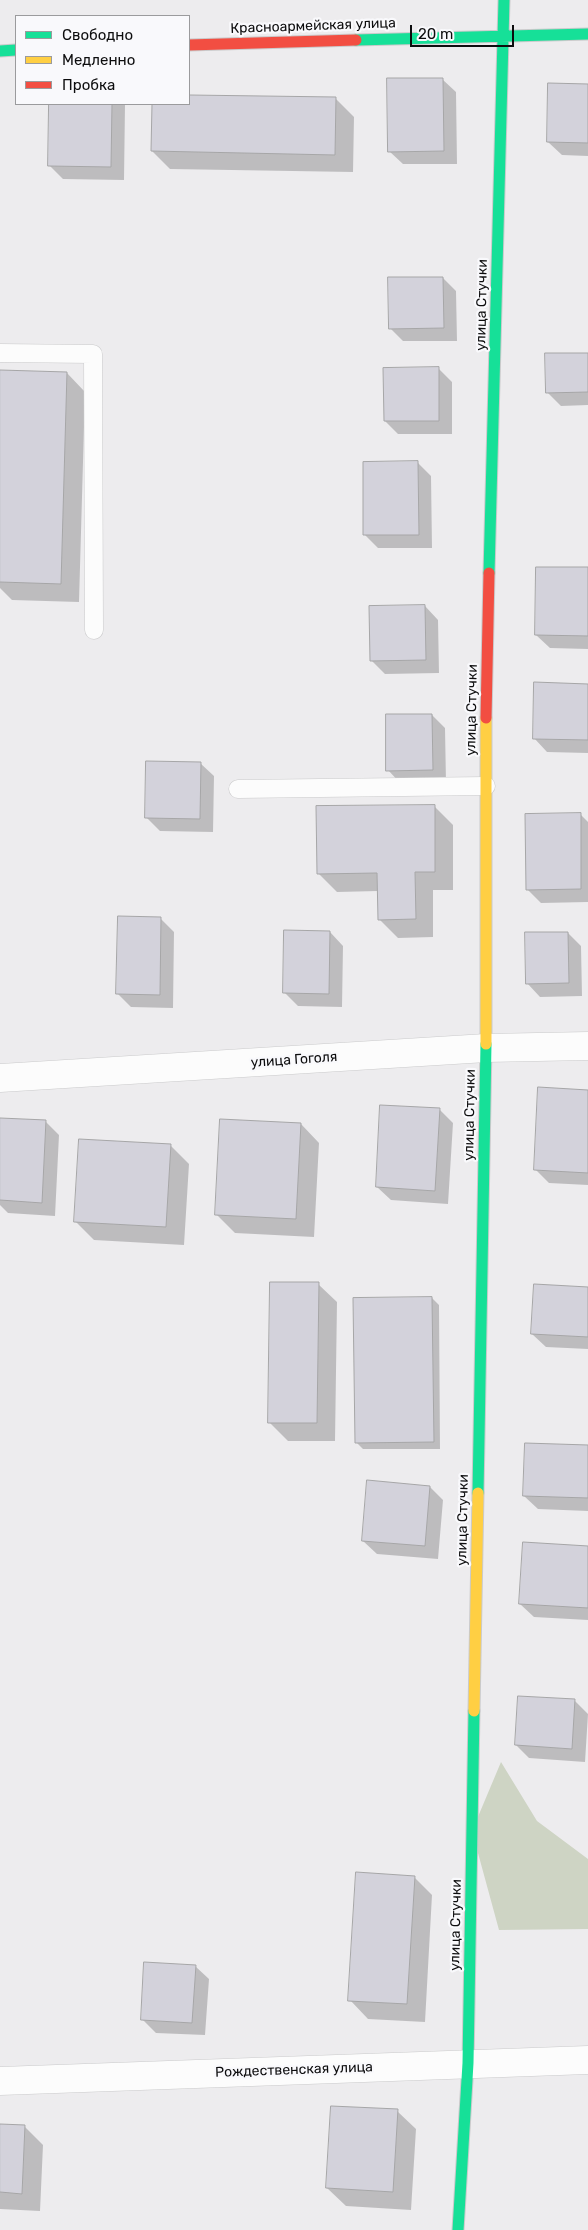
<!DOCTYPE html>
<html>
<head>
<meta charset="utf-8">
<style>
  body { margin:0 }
  #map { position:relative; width:588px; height:2230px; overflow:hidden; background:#edecee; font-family:Rubik,sans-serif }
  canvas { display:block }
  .legend { position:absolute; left:15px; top:15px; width:175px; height:90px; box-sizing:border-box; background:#f9f9fc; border:1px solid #9b9b9d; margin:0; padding:6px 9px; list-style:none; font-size:15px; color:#0d0d0e }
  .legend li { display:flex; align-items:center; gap:10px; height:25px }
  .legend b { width:25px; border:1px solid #9b9b9d }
  .scale { position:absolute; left:410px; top:25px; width:104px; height:22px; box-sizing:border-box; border:2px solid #0d0d0e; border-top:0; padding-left:6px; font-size:15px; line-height:18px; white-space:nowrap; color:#0d0d0e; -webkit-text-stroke:4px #f9f9fc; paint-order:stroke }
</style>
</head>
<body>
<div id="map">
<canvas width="588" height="2230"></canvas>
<ul class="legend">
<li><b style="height:6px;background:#16e098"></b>Свободно</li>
<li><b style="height:6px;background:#ffcf43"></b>Медленно</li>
<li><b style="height:6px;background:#f24e42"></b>Пробка</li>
</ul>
<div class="scale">20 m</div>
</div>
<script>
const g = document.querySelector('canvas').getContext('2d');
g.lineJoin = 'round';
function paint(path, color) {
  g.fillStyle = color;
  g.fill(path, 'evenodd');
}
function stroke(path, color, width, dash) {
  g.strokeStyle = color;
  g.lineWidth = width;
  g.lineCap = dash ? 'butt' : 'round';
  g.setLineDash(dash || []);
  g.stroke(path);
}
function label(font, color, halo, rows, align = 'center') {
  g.font = font + ' Rubik,sans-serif';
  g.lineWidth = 4.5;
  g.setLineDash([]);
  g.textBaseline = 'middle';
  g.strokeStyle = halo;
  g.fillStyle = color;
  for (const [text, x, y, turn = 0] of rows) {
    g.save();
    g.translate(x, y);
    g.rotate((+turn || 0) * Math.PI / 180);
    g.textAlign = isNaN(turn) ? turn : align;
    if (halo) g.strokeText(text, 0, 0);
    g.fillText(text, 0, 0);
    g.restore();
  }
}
paint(new Path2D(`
  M501,1762L537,1821L588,1859V1929L499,1930L472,1831Z`), '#ced4c4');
paint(new Path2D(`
  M442,79L456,92L457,164H403L389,151Z
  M588,86V156L562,155L548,142Z
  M189,96L336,99L354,117L353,172L170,169L152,151L153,104H189Z
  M50,104L125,105L124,180L63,179L49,165Z
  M443,278L456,291L457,341H403L390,328Z
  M588,354V405L561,406L547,392Z
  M438,368L452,382V434H398L385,421Z
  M67,373L85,392L79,602L12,600L0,588V386Z
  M418,463L431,476L432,548H378L365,535Z
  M588,568V649L550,648L536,635Z
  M425,606L438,620L439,673L385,674L371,660Z
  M588,685V753L547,752L534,738Z
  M432,715L445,728L446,783L401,784L388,770Z
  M200,763L214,776L213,832L160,831L146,817Z
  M434,806L453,825V890H433V937L398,938L379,919L378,891L337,892L318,873Z
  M580,814L588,822V902L541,903L527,889Z
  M160,918L174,932L173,1008L131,1007L118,994Z
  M330,932L343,946L342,1007L298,1006L284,992Z
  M568,933L581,946L582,996L540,997L527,983Z
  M588,1091V1185L549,1183L535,1169Z
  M440,1110L453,1123L448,1204L391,1200L377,1187Z
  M0,1119L46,1122L59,1135L55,1216L8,1213L0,1205Z
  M301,1124L319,1143L314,1237L235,1233L216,1214Z
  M171,1146L189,1164L184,1245L94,1240L75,1221Z
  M318,1284L337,1302L335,1441H288L269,1422Z
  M588,1289V1349L546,1347L532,1334Z
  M432,1298L439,1305L440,1449H363L356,1442Z
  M588,1446V1511L538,1509L524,1496Z
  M430,1487L443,1500L438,1559L377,1554L363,1541Z
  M588,1547V1620L534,1617L520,1604Z
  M574,1700L588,1714L585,1762L529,1758L516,1745Z
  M414,1877L432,1895L425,2022L368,2019L350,2000Z
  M195,1966L209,1979L205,2035L156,2033L142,2019Z
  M397,2111L416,2129L411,2210L346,2206L327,2188Z
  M0,2125L25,2127L43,2145L40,2211L0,2209Z`), '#0003');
const building = new Path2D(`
  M387,78H443L444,151L388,152Z
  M548,83L588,84V143L547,142Z
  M189,95L336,97L335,155L151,151L152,104H189Z
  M49,104H112L111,167L48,166Z
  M388,277H443L444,328L389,329Z
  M545,353H588V392L546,393Z
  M439,367V421H384L383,368Z
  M0,370L67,372L61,584L0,582Z
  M418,461L419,535H363V462Z
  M536,567H588V636L535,635Z
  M425,605L426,660L370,661L369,606Z
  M534,682L588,684V740L533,739Z
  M386,714H432L433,770L386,771Z
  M146,761L201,762L200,819L145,818Z
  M435,805V872H415L416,919L378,920L377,873L317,874L316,806Z
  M581,813V889L526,890L525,814Z
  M118,916L161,917L160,995L116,994Z
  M284,930L330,931L329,994L283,993Z
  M525,932H568L569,983L526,984Z
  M538,1087L588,1090V1173L534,1170Z
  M380,1105L440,1108L435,1191L376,1187Z
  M0,1118L46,1120L42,1203L0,1200Z
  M220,1119L301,1123L296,1219L215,1215Z
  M79,1139L171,1144L166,1227L74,1222Z
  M270,1282H319L317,1423H268Z
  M534,1284L588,1287V1337L531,1334Z
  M432,1297L434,1442L355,1443L353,1298Z
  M525,1443L588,1445V1498L523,1496Z
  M367,1480L430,1486L425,1546L362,1541Z
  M523,1542L588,1546V1608L519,1604Z
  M518,1696L575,1699L572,1749L515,1745Z
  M356,1872L415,1876L407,2004L348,2001Z
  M144,1962L196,1965L192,2023L141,2020Z
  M331,2106L398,2109L393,2192L326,2188Z
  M0,2124L25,2125L22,2194L0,2192Z`);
paint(building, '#d3d2db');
stroke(building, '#a6a6a7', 1);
const lane = new Path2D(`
  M0,353L93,354L94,630
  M238,789L486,786`);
const street = new Path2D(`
  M0,1078L486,1048L588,1046
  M0,2081L588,2060`);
const fast = new Path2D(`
  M356,40L588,34
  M0,51L16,50
  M489,573L504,0
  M478,1493L486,1044
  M458,2230L468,2063L474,1711`);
const slow = new Path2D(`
  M486,718V1044
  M474,1711L478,1493`);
const jam = new Path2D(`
  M189,45L356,40
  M486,718L489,573`);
stroke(lane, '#cacacb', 19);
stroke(street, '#cacacb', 29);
stroke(fast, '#cacacb', 13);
stroke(slow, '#cacacb', 13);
stroke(jam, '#cacacb', 13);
stroke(lane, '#fcfcfc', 18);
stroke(street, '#fcfcfc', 28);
stroke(fast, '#16e098', 11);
stroke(slow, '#ffcf43', 11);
stroke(jam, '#f24e42', 11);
label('14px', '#0d0d0e', '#f9f9fc', [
  ["Красноармейская улица",313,26,-2],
  ["улица Стучки",482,305,-89],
  ["улица Стучки",472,710,-89],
  ["улица Гоголя",294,1060,-4],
  ["улица Стучки",470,1115,-89],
  ["улица Стучки",463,1520,-89],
  ["улица Стучки",456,1925,-89],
  ["Рождественская улица",294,2070,-2]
]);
</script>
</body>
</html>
